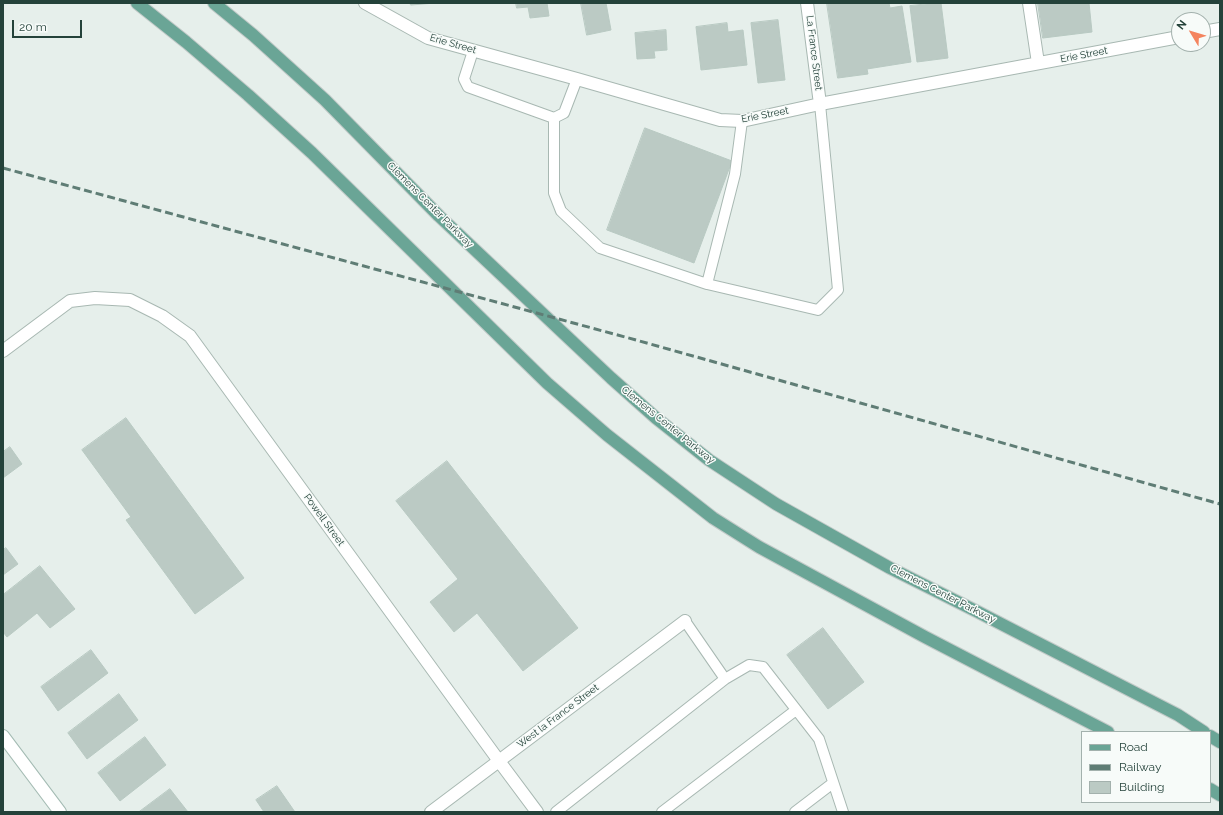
<!DOCTYPE html>
<html>
<head>
<meta charset="utf-8">
<style>
  body { margin:0 }
  #map { position:relative; width:1223px; height:815px; overflow:hidden; background:#e6efeb; font-family:Raleway,sans-serif }
  canvas { display:block }
  .frame { position:absolute; inset:0; border:4px solid #24423a; pointer-events:none }
  .legend { position:absolute; left:1081px; top:731px; width:130px; height:72px; box-sizing:border-box; background:#f7fbf9; border:1px solid #a3b1ad; margin:0; padding:5px 7px; list-style:none; font-size:12px; color:#24423a }
  .legend li { display:flex; align-items:center; gap:8px; height:20px }
  .legend b { width:20px; border:1px solid #a3b1ad }
  .north { position:absolute; left:1171px; top:12px; width:40px; height:40px; box-sizing:border-box; background:#f7fbf9; border:1px solid #a3b1ad; border-radius:50%; rotate:308deg; font-size:11px; font-weight:700; line-height:16px; text-align:center; color:#24423a }
  .north::after { content:''; display:block; margin:auto; width:14px; height:18px; background:#f4845f; clip-path:polygon(50% 0,100% 100%,50% 72%,0 100%) }
  .scale { position:absolute; left:12px; top:20px; width:70px; height:18px; box-sizing:border-box; border:2px solid #24423a; border-top:0; padding-left:5px; font-size:12px; line-height:14px; white-space:nowrap; color:#24423a; -webkit-text-stroke:3px #f7fbf9; paint-order:stroke }
</style>
</head>
<body>
<div id="map">
<canvas width="1223" height="815"></canvas>
<div class="frame"></div>
<ul class="legend">
<li><b style="height:5px;background:#6aa596"></b>Road</li>
<li><b style="height:5px;background:#5f7d75"></b>Railway</li>
<li><b style="height:11px;background:#bbcac4"></b>Building</li>
</ul>
<div class="north">N</div>
<div class="scale">20 m</div>
</div>
<script>
const g = document.querySelector('canvas').getContext('2d');
g.lineJoin = 'round';
function paint(path, color) {
  g.fillStyle = color;
  g.fill(path, 'evenodd');
}
function stroke(path, color, width, dash) {
  g.strokeStyle = color;
  g.lineWidth = width;
  g.lineCap = dash ? 'butt' : 'round';
  g.setLineDash(dash || []);
  g.stroke(path);
}
function label(font, color, halo, rows, align = 'center') {
  g.font = font + ' Raleway,sans-serif';
  g.lineWidth = 3;
  g.setLineDash([]);
  g.textBaseline = 'middle';
  g.strokeStyle = halo;
  g.fillStyle = color;
  for (const [text, x, y, turn = 0] of rows) {
    g.save();
    g.translate(x, y);
    g.rotate((+turn || 0) * Math.PI / 180);
    g.textAlign = isNaN(turn) ? turn : align;
    if (halo) g.strokeText(text, 0, 0);
    g.fillText(text, 0, 0);
    g.restore();
  }
}
const building = new Path2D(`
  M410,3H435L411,5Z
  M516,3H547L549,16L530,18L528,7L517,8Z
  M581,3H606L611,30L587,35Z
  M827,3H889L890,8L902,6L911,62L867,69L868,74L838,78Z
  M935,3H941L948,58L917,62L910,6Z
  M1038,3H1089L1092,32L1043,38Z
  M778,20L785,80L758,83L751,23Z
  M727,23L728,32L743,30L747,65L701,70L696,27Z
  M666,30L667,50L654,51L655,58L637,59L635,33Z
  M645,128L732,161L694,263L607,230Z
  M126,418L244,578L195,614L126,520L131,517L82,450Z
  M10,447L22,464L3,478V452Z
  M447,461L578,628L523,671L477,613L454,632L430,602L458,579L396,501Z
  M6,548L18,564L3,575V550Z
  M40,566L75,609L50,628L37,613L7,637L3,632V595Z
  M823,628L864,682L828,709L787,655Z
  M91,650L108,673L58,711L41,687Z
  M119,694L138,720L87,759L68,733Z
  M145,737L166,765L120,801L98,773Z
  M277,786L295,812H264L256,800Z
  M170,789L188,812H139Z`);
paint(building, '#bbcac4');
stroke(building, '#b8c9c2', 1);
const service = new Path2D(`
  M473,51L464,79L468,87L554,118L564,113L577,79
  M554,118V193L561,211L600,248L707,284L735,174L742,121
  M707,284L818,310L838,290L820,104
  M685,621L725,679
  M556,812L725,679L749,665L763,667L819,739L843,812
  M662,812L796,710
  M795,812L833,783`);
const minor = new Path2D(`
  M365,3L428,38L577,79L720,120L742,121L820,104L1179,37
  M807,3L820,104
  M1029,3L1038,63
  M1203,32L1220,29
  M3,351L70,301L95,298L130,300L162,316L190,336L499,761L537,812
  M431,812L685,621`);
const secondary = new Path2D(`
  M3,736L60,812`);
const primary = new Path2D(`
  M137,3L186,42L248,95L312,153L547,383L607,435L713,518L759,547L925,637L1108,732
  M214,3L253,35L325,100L439,216L611,378L656,418L709,460L776,504L890,568L978,612L1178,715L1204,732
  M1210,736L1220,742
  M1210,789L1220,795`);
stroke(service, '#a8b8b2', 12);
stroke(minor, '#a8b8b2', 14);
stroke(secondary, '#a4bbb3', 14);
stroke(primary, '#c2cac8', 14);
stroke(service, '#fff', 10);
stroke(minor, '#fff', 12);
stroke(secondary, '#fff', 12);
stroke(primary, '#6aa596', 12);
stroke(new Path2D(`
  M3,168L636,340L1220,504`), '#5f7d75', 3, [8, 4]);
label('10px', '#24423a', '#f7fbf9', [
  ["Erie Street",453,44,16],
  ["La France Street",814,53,83],
  ["Erie Street",1084,55,-11],
  ["Erie Street",765,115,-11],
  ["Clemens Center Parkway",430,205,45],
  ["Clemens Center Parkway",668,425,39],
  ["Powell Street",324,520,54],
  ["Clemens Center Parkway",943,594,27],
  ["West la France Street",558,716,-37]
]);
</script>
</body>
</html>
